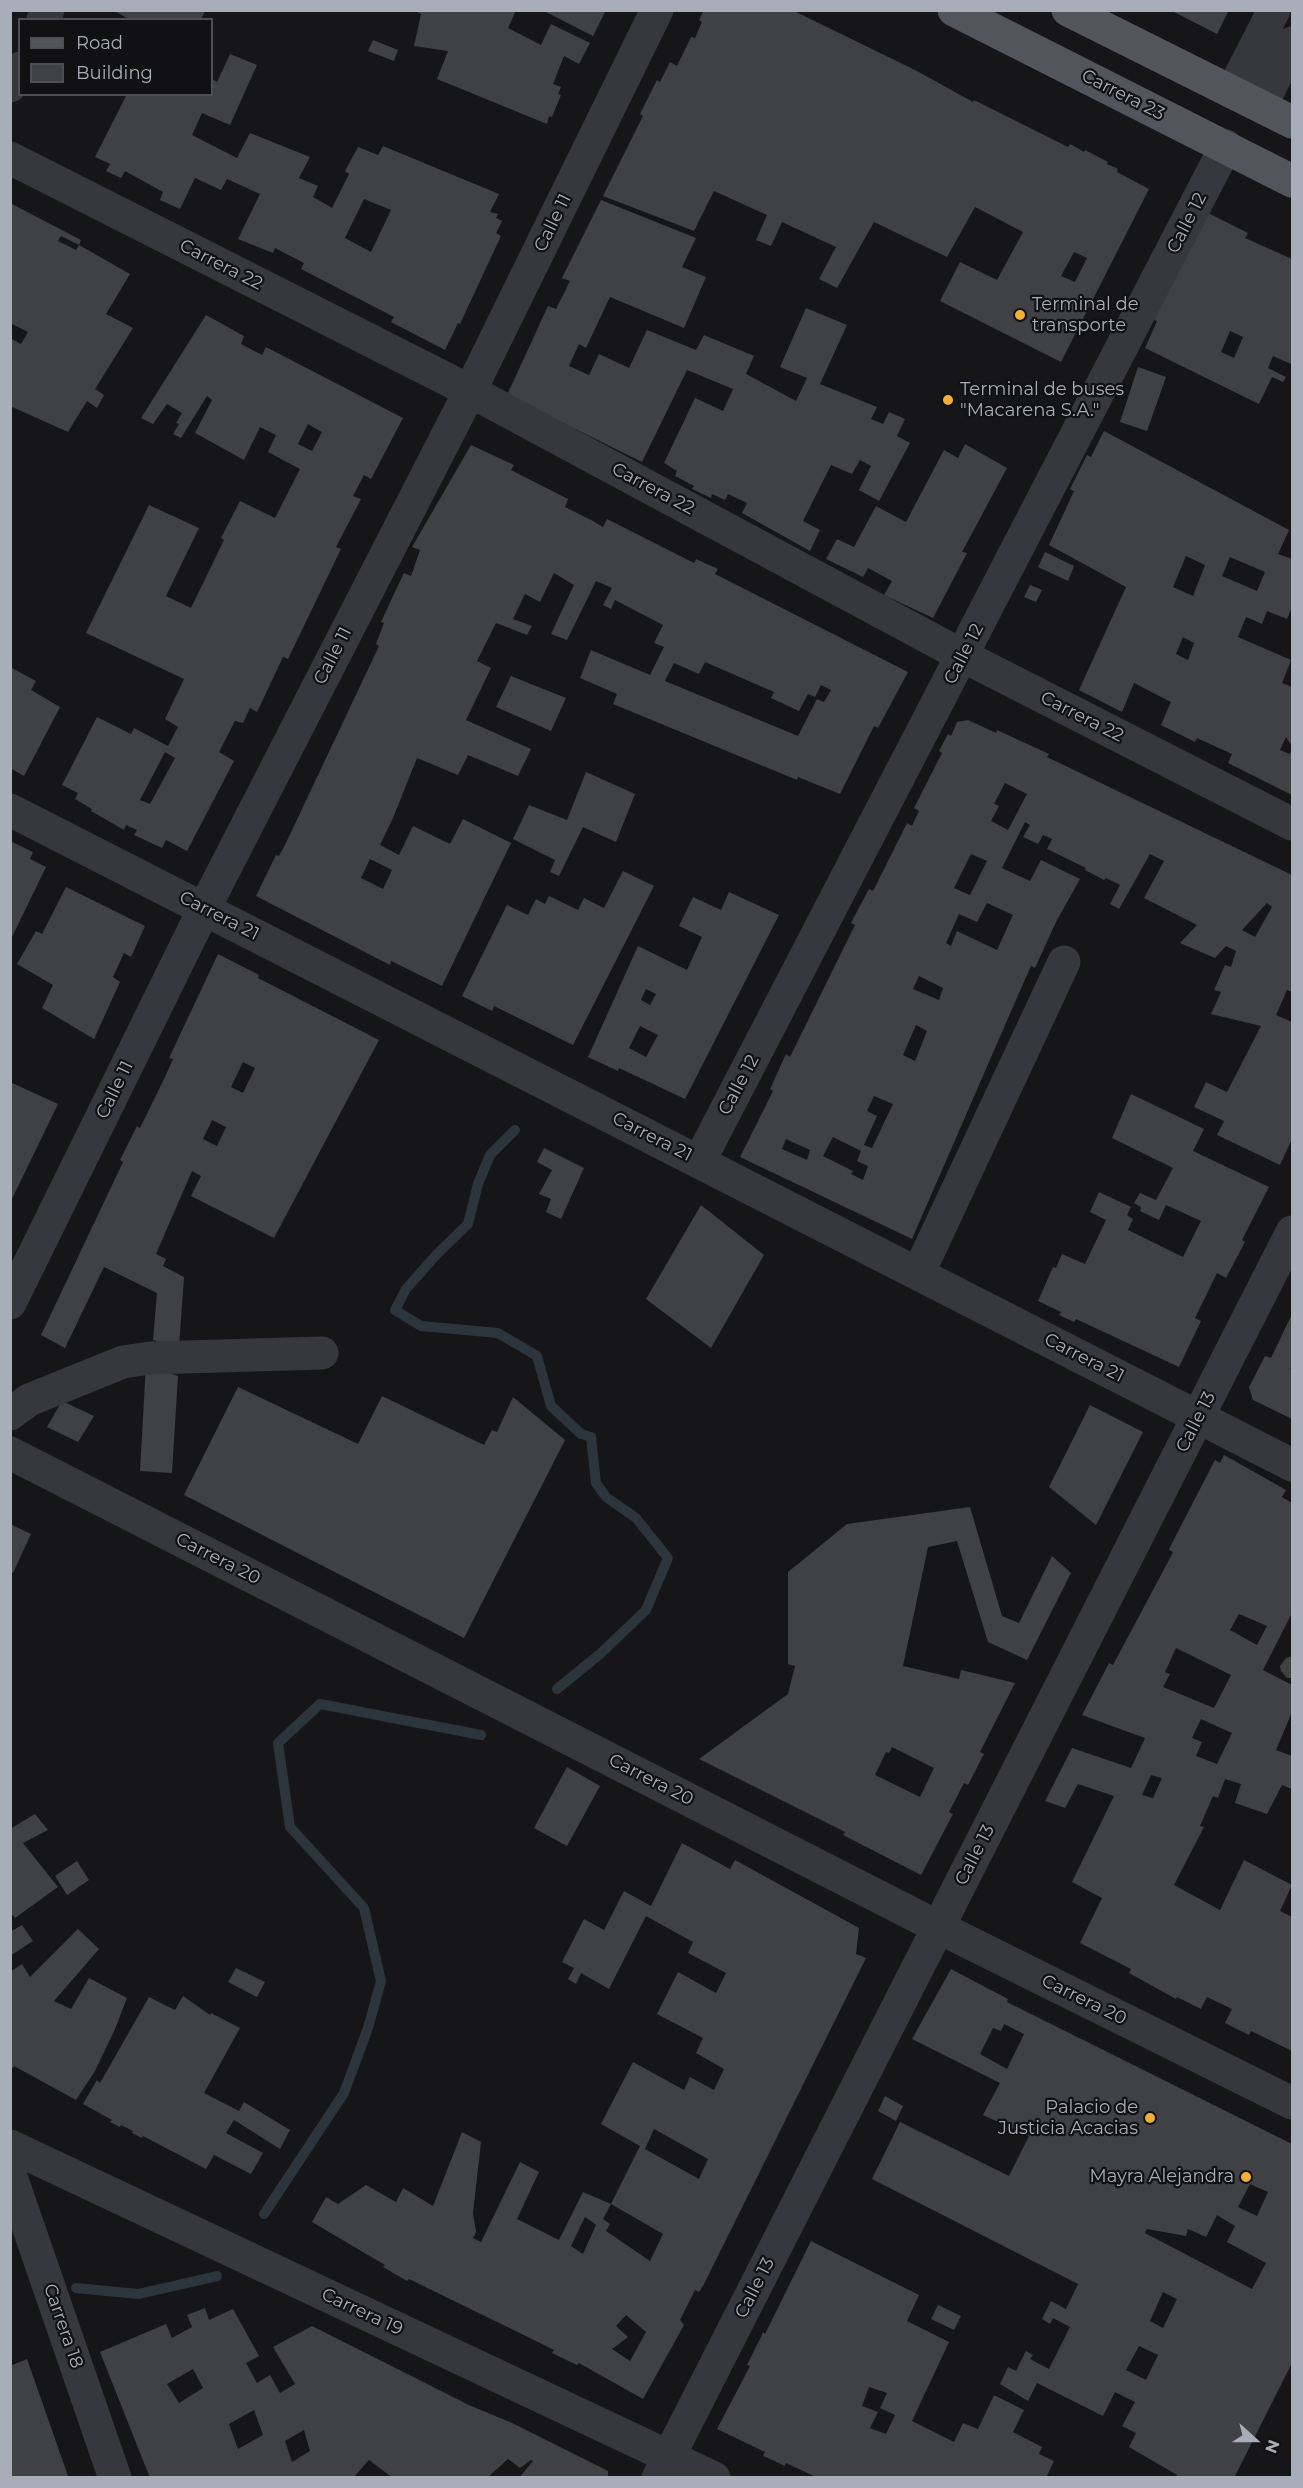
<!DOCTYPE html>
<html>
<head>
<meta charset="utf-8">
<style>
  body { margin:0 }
  #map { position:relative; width:1303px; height:2488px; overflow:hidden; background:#161618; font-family:Montserrat,sans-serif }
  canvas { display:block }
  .frame { position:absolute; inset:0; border:12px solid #a8adb8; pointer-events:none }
  .legend { position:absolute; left:18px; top:18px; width:195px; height:78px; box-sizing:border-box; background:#111113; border:2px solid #4d4f55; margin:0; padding:8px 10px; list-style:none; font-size:18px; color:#a8adb8 }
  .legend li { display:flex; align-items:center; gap:12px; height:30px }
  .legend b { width:30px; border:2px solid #4d4f55 }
  .north { position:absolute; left:1225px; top:2410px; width:60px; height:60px; -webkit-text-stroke:4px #111113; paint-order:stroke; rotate:111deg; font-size:16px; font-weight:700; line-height:24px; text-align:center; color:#a8adb8 }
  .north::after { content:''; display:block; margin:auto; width:21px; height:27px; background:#a8adb8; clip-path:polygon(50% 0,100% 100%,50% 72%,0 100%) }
</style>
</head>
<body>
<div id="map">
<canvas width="1303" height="2488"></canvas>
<div class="frame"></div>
<ul class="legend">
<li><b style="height:8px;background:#53555c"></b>Road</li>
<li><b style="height:16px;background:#404145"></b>Building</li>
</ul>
<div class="north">N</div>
</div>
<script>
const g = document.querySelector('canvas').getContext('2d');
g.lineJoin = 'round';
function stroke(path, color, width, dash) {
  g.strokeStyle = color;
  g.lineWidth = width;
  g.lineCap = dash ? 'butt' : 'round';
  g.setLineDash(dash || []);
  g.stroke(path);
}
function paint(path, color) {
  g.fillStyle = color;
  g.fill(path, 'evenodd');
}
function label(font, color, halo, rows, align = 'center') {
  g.font = font + ' Montserrat,sans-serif';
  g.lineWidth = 4.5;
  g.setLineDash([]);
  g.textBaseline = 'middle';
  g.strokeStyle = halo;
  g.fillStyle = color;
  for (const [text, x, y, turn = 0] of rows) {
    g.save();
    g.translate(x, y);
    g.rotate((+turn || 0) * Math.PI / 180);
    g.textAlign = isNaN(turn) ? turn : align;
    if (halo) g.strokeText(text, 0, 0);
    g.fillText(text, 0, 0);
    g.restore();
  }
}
stroke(new Path2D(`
  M515,1130L490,1155L478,1184L468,1224L437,1254L406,1289L395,1310L421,1326L498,1333L537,1356L551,1406L581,1434L591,1437L596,1483L606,1497L636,1518L668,1558L646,1610L600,1654L557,1689
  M264,2214L344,2093L368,2028L381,1981L364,1908L290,1827L278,1743L320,1704L481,1735
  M76,2288L138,2294L217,2276`), '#2c353c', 10);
paint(new Path2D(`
  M113,10H204L205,11L201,20H130Z
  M413,10H516L508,28L541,45L551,24L590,43L579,64L564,56L553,84L561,87L558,94L561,95L552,117L549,116L547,124L437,79L448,51L414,46L421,14Z
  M542,10H606L593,36Z
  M700,10H792L917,71L973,102L974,100L1068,147L1070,144L1084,152L1085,150L1108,162L1107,164L1118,169L1117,172L1149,189L1061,362L940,301L960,262L997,280L1023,232L975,207L947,257L874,222L837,288L819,279L836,247L782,222L771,246L756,240L767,215L714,191L694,231L603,196L643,116L640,114L657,80L660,82L670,62L677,66L691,37L695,38L702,22L699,20L703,12ZM1074,252L1087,258L1075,282L1061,276Z
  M1170,10H1229L1217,34Z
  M373,40L398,50L394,61L368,51Z
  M230,54L257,65L230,125L202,113L192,135L237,158L250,133L310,157L299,178L318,186L313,197L332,208L349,174L345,171L358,147L378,155L383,146L499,194L490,212L498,214L496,218L502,221L496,233L501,236L460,324L458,323L445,350L391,322L394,317L301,269L304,263L275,248L273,253L238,239L260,194L227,179L221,190L195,178L180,209L160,200L163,192L125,171L121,178L106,171L110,164L95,157L126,96L122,94H212V79L217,82ZM364,199L391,210L371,252L345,238Z
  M601,200L696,238L682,267L706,277L684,328L610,297L586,348L579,344L569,366L589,375L599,354L629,368L647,330L696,350L704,335L754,356L746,374L796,401L807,378L780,367L806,308L847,325L820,384L877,407L871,419L883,424L889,412L905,419L897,436L910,443L879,501L859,490L871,466L860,460L852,474L831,465L803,521L820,530L810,551L742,513L747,503L728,494L725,500L712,494L711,498L692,489L694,486L675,476L677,471L664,463L695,398L723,411L733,389L687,370L642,462L507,395L548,306L556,309L570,281L562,278Z
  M10,203L81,240L79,245L61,236L58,241L76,250L79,245L130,274L106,314L133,328L95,389L104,395L97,408L87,401L68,432L10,406V338L21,344L28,332L10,323Z
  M1204,211L1248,233L1245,238L1292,259V361L1291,364L1273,356L1268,368L1286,377L1283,382L1272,377L1259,404L1145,348L1157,321L1153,319ZM1230,331L1243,337L1234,358L1221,352Z
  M206,315L244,336L241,344L262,355L266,347L403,418L371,479L364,475L353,496L361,499L336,547L341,549L288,659L283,657L257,712L250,708L243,723L235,721L219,752L234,761L187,851L166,840L162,848L134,835L137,830L126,825L124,830L91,811L92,809L75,799L78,793L62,785L97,717L131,734L134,728L168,746L178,727L165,719L184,679L86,633L149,505L199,528L166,596L191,608L224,540L221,538L240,501L275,518L300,469L268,452L276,435L260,427L244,460L195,433L212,400L207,396L181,438L173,434L179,424L176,423L182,413L167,404L153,424L141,418ZM308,424L322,432L312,451L298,444ZM165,752L175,758L150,804L140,800Z
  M1138,367L1166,377L1147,431L1120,422Z
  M1104,431L1289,530L1278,554L1292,559V607L1287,619L1267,611L1262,624L1246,617L1238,637L1291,660L1282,683L1292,687V746L1286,737L1280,750L1290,754L1292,748V795L1228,763L1232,754L1197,738L1195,742L1161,725L1171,702L1134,683L1122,712L1079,690L1126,587L1049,545L1074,491L1070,489L1087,455L1091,457ZM1186,556L1205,565L1193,596L1173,587ZM1230,557L1265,572L1257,591L1222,576ZM1183,637L1194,643L1188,660L1176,654Z
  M965,444L1007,468L962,552L967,553L933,618L884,595L892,581L868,568L863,577L826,559L837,539L854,547L876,506L906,522L944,450L958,458Z
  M471,445L514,465L511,470L568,499L565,507L593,521L603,527L607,519L694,563L696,559L718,569L715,574L908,672L878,728L874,726L840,794L798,777L797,780L613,704L617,694L580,678L591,650L650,675L664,647L654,643L663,625L615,600L611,609L603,605L612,588L596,581L567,640L551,634L574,585L554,573L540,602L525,594L513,619L532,626L527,635L496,623L477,661L491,668L466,720L531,749L518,776L468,755L458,775L417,758L393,818L380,845L399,855L413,826L450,844L463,819L511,843L442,986L391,961L390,965L256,896L276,855L279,856L285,845L379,646L376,644L384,623L381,622L393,596L404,573L411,576L420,550L412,547ZM705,662L774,692L771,698L799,711L808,694L815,697L821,685L831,690L824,702L817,699L798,736L665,681L674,663L699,674ZM370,859L392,870L383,889L361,878Z
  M1045,552L1074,566L1068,581L1038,567Z
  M1030,585L1042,590L1036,602L1024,597Z
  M10,667L36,681L31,690L60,707L24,776L10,768Z
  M511,676L566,698L551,731L496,707Z
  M968,720L996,733L997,730L1049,754L1047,757L1292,875V992L1287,990L1276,1015L1292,1022V1139L1280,1165L1217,1135L1224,1121L1194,1107L1206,1082L1227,1092L1261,1026L1211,1014L1221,992L1214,990L1225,965L1231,967L1236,951L1226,946L1215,958L1180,943L1197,925L1144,898L1164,861L1150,854L1119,909L1110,904L1120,885L1106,878L1104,880L1085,870L1086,868L1047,849L1052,839L1043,835L1038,844L1023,837L1030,825L1025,822L1002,868L1030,881L1041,860L1080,879L1056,922L1035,968L1031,966L1026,977L912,1239L740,1157L773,1091L770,1089L786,1054L790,1057L848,939L855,925L851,923L854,917L869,889L873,891L907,823L912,826L919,811L914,808L942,753L939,751L948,734L951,736L957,722ZM1005,783L1027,794L1008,830L991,821L999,806L994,804ZM971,854L987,861L970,895L954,888ZM987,903L1013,915L997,950L957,931L951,946L946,943L959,914L977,922ZM1267,903L1272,907L1255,937L1242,930ZM919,976L943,988L939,1000L913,989ZM916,1025L927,1031L915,1061L903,1055ZM874,1096L893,1104L872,1148L864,1145L877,1116L867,1111ZM833,1137L861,1151L857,1161L868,1166L863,1180L851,1174L853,1171L823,1156ZM786,1139L810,1150L807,1160L782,1149Z
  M586,772L635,794L616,842L583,827L559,876L550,872L555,860L513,839L529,805L567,820Z
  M10,841L33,852L30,859L46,867L12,937Z
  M623,871L654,886L573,1045L494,1006L492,1011L462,996L507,905L528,915L536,899L545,904L549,896L578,910L584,898L604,908Z
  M66,887L145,926L131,957L124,953L113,977L120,982L94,1039L42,1008L53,985L17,964L36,931L42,934Z
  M729,892L779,915L685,1099L619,1068L618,1071L588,1057L638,946L687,970L702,937L679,926L693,897L721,910ZM646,989L656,994L650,1005L641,1000ZM640,1026L658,1035L646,1057L629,1048Z
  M218,954L259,975L258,978L379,1040L274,1238L191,1196L201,1176L192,1171L156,1254L166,1259L163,1266L184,1277L179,1348L153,1340L157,1293L104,1267L65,1348L41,1335L123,1162L120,1160L137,1126L140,1128L165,1077L173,1059L169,1058ZM243,1062L255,1068L243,1093L231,1087ZM212,1120L226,1127L217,1146L203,1139Z
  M10,1082L58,1104L10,1203Z
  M1131,1094L1204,1129L1193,1151L1269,1187L1242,1240L1245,1242L1226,1278L1217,1273L1195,1318L1201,1321L1179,1367L1076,1319L1074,1322L1059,1315L1061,1312L1038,1301L1053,1267L1056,1268L1062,1254L1085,1264L1106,1220L1090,1212L1099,1192L1131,1207L1127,1215L1133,1219L1128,1230L1183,1257L1201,1221L1166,1205L1159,1220L1140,1211L1141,1207L1134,1203L1140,1193L1156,1200L1173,1168L1112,1138Z
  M544,1148L584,1168L561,1219L546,1212L551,1199L539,1194L552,1170L537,1162Z
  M701,1205L764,1255L711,1348L646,1299Z
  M1292,1314V1368H1290L1292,1370V1419L1253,1400L1249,1387L1265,1356L1271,1358Z
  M146,1364L178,1376L172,1473L140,1471Z
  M238,1387L358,1444L382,1396L484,1445L492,1430L497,1432L513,1397L565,1440L464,1638L184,1495Z
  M62,1401L94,1416L78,1442L47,1427Z
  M1090,1405L1143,1432L1096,1525L1049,1487Z
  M1224,1455L1286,1490L1282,1497L1292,1503V1613L1263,1670L1292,1685V1712L1276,1750L1292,1756V1789L1282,1785L1267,1814L1235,1803L1241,1784L1225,1779L1218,1798L1213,1796L1200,1826L1204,1827L1174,1885L1220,1910L1244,1860L1292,1885L1280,1911L1292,1917V2051L1251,2031L1249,2035L1225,2023L1232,2009L1207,1997L1201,2009L1177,1997L1176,1999L1129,1973L1131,1969L1080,1943L1102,1898L1072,1882L1114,1796L1078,1784L1065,1808L1045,1801L1072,1748L1131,1768L1145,1738L1082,1715L1109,1663L1113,1665L1170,1558L1173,1552L1169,1550L1170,1547L1215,1460L1220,1463ZM1239,1614L1267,1626L1257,1645L1230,1630ZM1176,1648L1231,1675L1214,1708L1163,1687L1170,1674L1165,1672ZM1201,1719L1232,1733L1217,1764L1196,1756L1202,1742L1192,1738ZM1151,1775L1162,1778L1153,1798L1142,1795Z
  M970,1507L1002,1616L1019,1623L1052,1556L1071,1573L1027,1660L988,1642L957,1541L928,1547L903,1666L959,1679L961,1670L1015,1683L980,1752L984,1754L968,1785L964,1783L949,1812L953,1814L921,1875L843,1835L845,1832L699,1759L788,1694L795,1666L788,1664V1572L847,1524ZM892,1747L934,1768L920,1797L875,1775L886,1752L889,1753Z
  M10,1524L31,1534L13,1573L10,1572Z
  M1292,1656V1678H1287L1281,1671L1280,1666L1286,1658Z
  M567,1767L600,1786L567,1846L534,1828Z
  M35,1814L48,1830L23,1843L58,1887L15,1918L10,1912V1829Z
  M682,1843L730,1869L735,1860L859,1928L856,1954L866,1958L704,2284L699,2292L695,2290L680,2320L684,2325L643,2399L579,2363L577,2365L552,2353L554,2350L538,2342L409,2279L407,2281L383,2267L385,2265L312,2222L326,2197L338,2204L366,2185L396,2202L403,2188L433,2206L462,2132L481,2142L473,2213L476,2232L473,2238L481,2242L520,2162L539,2172L517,2219L559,2240L583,2192L611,2204L640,2146L601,2124L633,2062L684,2090L690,2077L714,2090L724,2069L696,2053L703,2038L657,2014L678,1972L716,1993L726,1973L688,1953L693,1942L646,1916L609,1989L581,1973L576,1984L568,1979L574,1968L562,1962L584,1919L604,1930L624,1891L651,1906ZM654,2129L708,2159L699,2179L645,2149ZM611,2204L663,2234L650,2261L606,2231L610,2224L603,2219ZM585,2217L596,2225L583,2254L571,2246ZM626,2315L646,2332L630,2361L612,2349L628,2337L616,2326Z
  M77,1861L89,1880L67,1895L55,1876Z
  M22,1925L33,1941L10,1956V1932Z
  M78,1929L99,1949L54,2001L71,2009L89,1978L127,1998L115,2029L95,2071L76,2100L14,2066L13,2068L10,2067V1972L22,1964L30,1977Z
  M236,1968L265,1982L257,1997L228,1982Z
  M951,1969L1008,1999L1007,2002L1292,2144V2363L1234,2478H1176L1177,2475L1129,2447L1136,2433L1122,2426L1135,2402L1115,2392L1103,2416L1037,2383L1028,2401L1000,2384L1008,2367L1016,2371L1026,2351L1033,2355L1030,2359L1049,2369L1070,2327L1053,2318L1050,2324L1042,2319L1051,2301L1066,2309L1078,2284L872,2179L900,2122L1009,2176L1029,2136L983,2115L1000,2083L912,2039ZM1004,2024L1024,2034L1007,2069L980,2054L993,2028L1001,2031ZM1250,2184L1268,2192L1257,2216L1238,2207ZM1217,2215L1235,2226L1227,2242L1266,2263L1252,2289L1145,2233L1147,2229L1186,2236L1188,2229L1206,2237ZM1163,2292L1177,2299L1163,2328L1150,2321ZM1139,2346L1158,2355L1146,2380L1126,2370Z
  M183,1996L210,2015L211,2013L240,2028L204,2093L239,2111L244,2102L290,2130L280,2149L234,2120L226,2133L263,2153L251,2174L214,2155L206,2169L143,2136L142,2138L132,2133L133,2131L121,2125L120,2127L110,2122L112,2120L83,2104L97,2080L100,2083L149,1997L175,2010Z
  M885,2096L903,2106L896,2121L878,2111Z
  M811,2241L919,2295L907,2321L949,2342L912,2421L954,2442L963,2423L978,2429L994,2395L1024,2410L1013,2432L1042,2447L1039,2454L1054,2461L1046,2478H818L786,2463L785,2466L768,2458L763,2456L765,2452L717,2429L750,2366L747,2365L761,2337L763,2332L765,2334ZM869,2387L887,2393L880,2408L895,2415L886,2434L870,2428L878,2412L862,2406Z
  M938,2305L961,2316L954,2330L931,2319Z
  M205,2308L209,2320L233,2309L259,2356L246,2363L257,2383L270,2375L280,2393L295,2384L273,2347L312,2326L469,2405L512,2423L608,2471V2478H519L533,2461L531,2460L520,2468L508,2459L487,2478H393L369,2460L353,2478H150L100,2352L166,2324L172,2338L192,2327L187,2315ZM193,2369L203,2388L179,2403L167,2384ZM254,2410L263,2435L238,2449L229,2424ZM304,2430L310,2451L292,2462L285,2441Z
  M27,2359L67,2473L69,2478H10V2366Z`), '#404145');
stroke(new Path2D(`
  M43,20L48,10
  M10,86L20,68
  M1232,92L1274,10
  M1261,106L1292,43
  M10,158L470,391L963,656L1292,824
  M10,810L1292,1465
  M699,1162L1226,146
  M918,1274L1064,962
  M10,1303L204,909L470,391L657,10
  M10,1414L29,1400L123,1362L150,1358L322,1353
  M10,1453L938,1927L1292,2103
  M10,2146L714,2478
  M10,2174L115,2478
  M658,2478L1292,1232`), '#37383d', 33);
stroke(new Path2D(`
  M954,10L1292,181
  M1068,10L1292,122`), '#53555c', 33);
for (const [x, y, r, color] of [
  [1020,315,6,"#f2b134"],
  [948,400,6,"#f2b134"],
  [1150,2118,6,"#f2b134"],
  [1246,2177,6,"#f2b134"]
]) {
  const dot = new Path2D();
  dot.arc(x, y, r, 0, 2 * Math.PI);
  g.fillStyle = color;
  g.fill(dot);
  stroke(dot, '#111113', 2);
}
label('18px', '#a8adb8', '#111113', [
  ["Carrera 23",1123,95,27],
  ["Calle 11",553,223,-64],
  ["Calle 12",1187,223,-63],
  ["Carrera 22",221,265,27],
  ["Carrera 22",653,489,28],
  ["Calle 12",964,654,-63],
  ["Calle 11",333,656,-63],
  ["Carrera 22",1082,717,27],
  ["Carrera 21",219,916,27],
  ["Calle 12",739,1085,-62],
  ["Calle 11",115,1090,-64],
  ["Carrera 21",652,1137,27],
  ["Carrera 21",1084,1358,27],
  ["Calle 13",1196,1422,-63],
  ["Carrera 20",218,1559,27],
  ["Carrera 20",651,1780,27],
  ["Calle 13",975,1855,-63],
  ["Carrera 20",1084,2000,26],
  ["Calle 13",755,2288,-63],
  ["Carrera 19",362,2312,25],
  ["Carrera 18",63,2326,71]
]);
label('18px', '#a8adb8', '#111113', [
  ["Terminal de",1032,305],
  ["transporte",1032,326],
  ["Terminal de buses",960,390],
  ["\"Macarena S.A.\"",960,411],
  ["Palacio de",1138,2108,"right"],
  ["Justicia Acacias",1138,2129,"right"],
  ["Mayra Alejandra",1234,2177,"right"]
], 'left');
</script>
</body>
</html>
